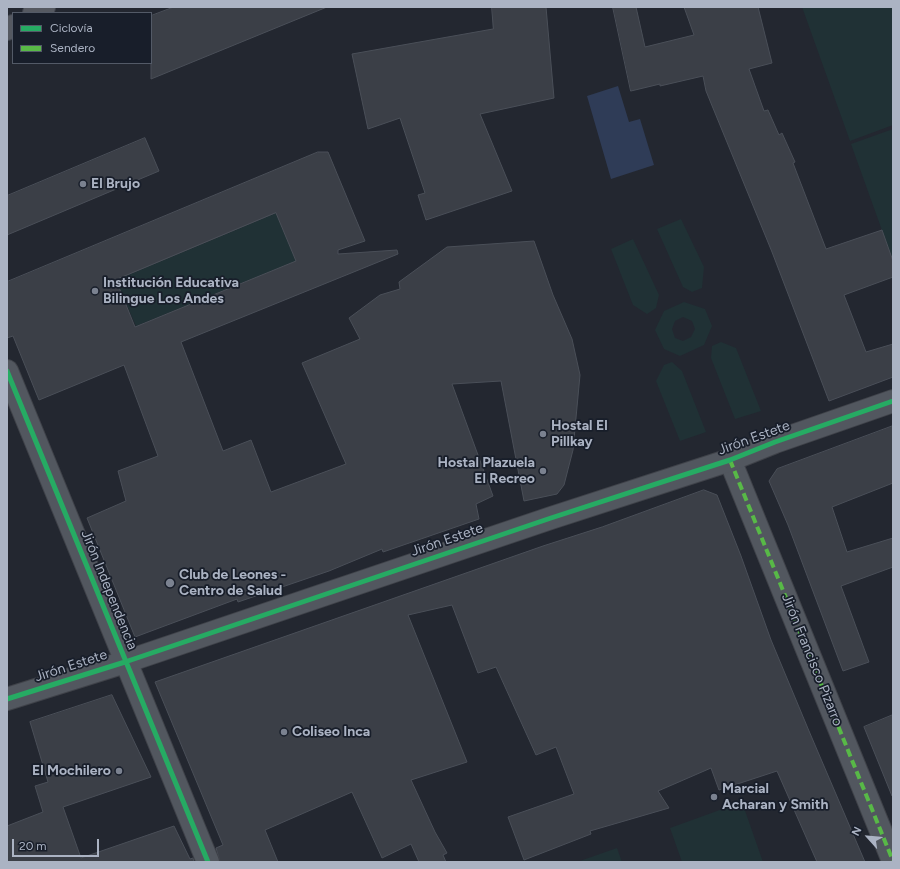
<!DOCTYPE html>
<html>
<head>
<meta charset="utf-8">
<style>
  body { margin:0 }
  #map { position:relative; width:900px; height:869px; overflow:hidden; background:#232730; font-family:Figtree,sans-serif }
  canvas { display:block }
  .frame { position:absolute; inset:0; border:8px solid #abb3c3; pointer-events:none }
  .legend { position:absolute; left:12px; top:12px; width:140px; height:52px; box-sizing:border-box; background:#181e2a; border:1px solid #535a67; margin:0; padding:5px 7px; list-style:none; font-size:12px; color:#abb3c3 }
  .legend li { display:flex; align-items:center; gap:8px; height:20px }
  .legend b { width:20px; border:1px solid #535a67 }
  .north { position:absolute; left:848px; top:817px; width:40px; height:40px; -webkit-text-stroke:3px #181e2a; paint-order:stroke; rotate:297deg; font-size:11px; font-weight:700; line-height:16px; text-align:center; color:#abb3c3 }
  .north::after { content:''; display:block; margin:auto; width:14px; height:18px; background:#abb3c3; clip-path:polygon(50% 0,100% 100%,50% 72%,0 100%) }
  .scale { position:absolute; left:12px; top:839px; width:87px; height:18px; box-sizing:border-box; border:2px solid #abb3c3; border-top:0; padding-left:5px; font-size:12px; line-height:14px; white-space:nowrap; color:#abb3c3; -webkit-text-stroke:3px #181e2a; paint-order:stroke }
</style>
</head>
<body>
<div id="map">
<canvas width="900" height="869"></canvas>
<div class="frame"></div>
<ul class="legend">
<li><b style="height:5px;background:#26ab63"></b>Ciclovía</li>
<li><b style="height:5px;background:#58b947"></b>Sendero</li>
</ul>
<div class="north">N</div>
<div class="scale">20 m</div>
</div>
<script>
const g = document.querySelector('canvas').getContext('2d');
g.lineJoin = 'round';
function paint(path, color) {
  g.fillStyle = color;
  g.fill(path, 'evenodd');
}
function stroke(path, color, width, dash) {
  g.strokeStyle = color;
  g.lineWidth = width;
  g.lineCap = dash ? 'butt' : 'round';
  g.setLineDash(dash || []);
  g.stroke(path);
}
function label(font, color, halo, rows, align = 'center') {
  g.font = font + ' Figtree,sans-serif';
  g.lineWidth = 3.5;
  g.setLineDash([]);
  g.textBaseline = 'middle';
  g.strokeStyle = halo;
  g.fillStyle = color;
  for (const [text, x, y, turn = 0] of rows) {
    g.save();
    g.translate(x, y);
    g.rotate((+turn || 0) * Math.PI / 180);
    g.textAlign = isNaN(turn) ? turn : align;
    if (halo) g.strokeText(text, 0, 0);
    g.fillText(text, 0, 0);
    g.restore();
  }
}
paint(new Path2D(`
  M802,7H893V125L850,141Z
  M893,129V261L851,144Z
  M276,213L296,261L136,326L116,280Z
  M681,219L704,267L702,288L692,292L683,287L657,229Z
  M633,239L659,295L656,308L647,314L633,305L611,249Z
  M684,302L705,309L712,326L704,345L680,356L664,349L655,330L664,311ZM683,317L692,321L695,329L691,337L683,341L675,338L672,329L675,321Z
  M721,342L736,348L761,411L735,419L711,358L712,346Z
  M672,362L682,371L706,432L680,441L656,381L664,365Z
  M742,802L763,862H682L670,828Z
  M617,848L622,862H577Z`), '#203135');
paint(new Path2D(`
  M618,86L629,122L640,119L654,165L611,179L587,96Z`), '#2f3c57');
const building = new Path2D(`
  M174,7H327L151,79V16Z
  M492,7H546L554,98L480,114L512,191L426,220L418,195L425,193L400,118L368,129L352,54L493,29Z
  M613,7H636L645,47L694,35L684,7H758L772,63L749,69L764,111L768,110L779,135L782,133L795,162L793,163L826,249L882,230L893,261V277L844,295L866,352L893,344V377L829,401L772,252L706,91L703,76L660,86V84L631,91Z
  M145,138L159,171L7,235V196Z
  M318,152H328L365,241L338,250V254L397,250L398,254L181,342L223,451L251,440L271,492L346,464L302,363L360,339L349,318L380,295L400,289L399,282L447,247L534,241L553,295L572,339L580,375L573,450L564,485L557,494L524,501L501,381L452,384L493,496L476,504L479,519L383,552L382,549L329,571L238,602L237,599L135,637L87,518L126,501L118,471L158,456L124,365L39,400L13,336L7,338V282ZM276,213L296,261L135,327L116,280Z
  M893,426V483L832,507L847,552L893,538V567L841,586L869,662L843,671L788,525L769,481L777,469Z
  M704,490L717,495L741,556L771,640L809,731L865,862H817L777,771L719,790L711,768L658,791L669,808L590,831L591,834L524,860L508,817L574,794L556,747L536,755L496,667L478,673L452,605L408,615L467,762L411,780L435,832L447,853L443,855L446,862H419L411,844L382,858L352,792L265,830L278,862H220L216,848L223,845L155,682L543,546L602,527Z
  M112,695L151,777L63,807L81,858L174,826L190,859L193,858L194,862H7V826L43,812L35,786L48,782L30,722Z
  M893,715V796H892L864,727Z`);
paint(building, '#3b3f47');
stroke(building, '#4a4f58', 1);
const pedestrian = new Path2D(`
  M730,460L893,861`);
const minor = new Path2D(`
  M7,371L208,862
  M7,699L125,662L551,518L730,460L775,442L893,401`);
const primary = new Path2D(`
  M34,13L44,7
  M7,29L13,26`);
stroke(pedestrian, '#3f4249', 24);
stroke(minor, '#3f4249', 24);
stroke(primary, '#40444d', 24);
stroke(pedestrian, '#52575f', 22);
stroke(minor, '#52575f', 22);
stroke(primary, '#555961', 22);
stroke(new Path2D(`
  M730,460L893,861`), '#58b947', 4, [8, 4]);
stroke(new Path2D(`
  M7,371L208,862
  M7,699L125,662L551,518L730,460L775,442L893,401`), '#26ab63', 5);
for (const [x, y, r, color] of [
  [83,184,4,"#7b8290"],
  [95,291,4,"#7b8290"],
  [543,434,4,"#7b8290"],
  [543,471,4,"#7b8290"],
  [170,583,5,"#7b8290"],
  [284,732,4,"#7b8290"],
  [119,771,4,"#7b8290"],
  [714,797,4,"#7b8290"]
]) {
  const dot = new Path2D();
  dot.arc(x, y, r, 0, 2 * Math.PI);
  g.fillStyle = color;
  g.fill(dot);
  stroke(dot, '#181e2a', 1.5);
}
label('bold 14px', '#abb3c3', '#181e2a', [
  ["El Brujo",91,184],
  ["Institución Educativa",103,283],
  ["Bilingue Los Andes",103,299],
  ["Hostal El",551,426],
  ["Pillkay",551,442],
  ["Hostal Plazuela",535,463,"right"],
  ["El Recreo",535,479,"right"],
  ["Club de Leones -",179,575],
  ["Centro de Salud",179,591],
  ["Coliseo Inca",292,732],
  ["El Mochilero",111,771,"right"],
  ["Marcial",722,789],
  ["Acharan y Smith",722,805]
], 'left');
label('14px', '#abb3c3', '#181e2a', [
  ["Jirón Estete",754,438,-20],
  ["Jirón Estete",447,540,-19],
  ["Jirón Independencia",109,590,68],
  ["Jirón Francisco Pizarro",812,660,68],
  ["Jirón Estete",71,666,-18]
]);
</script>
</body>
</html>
